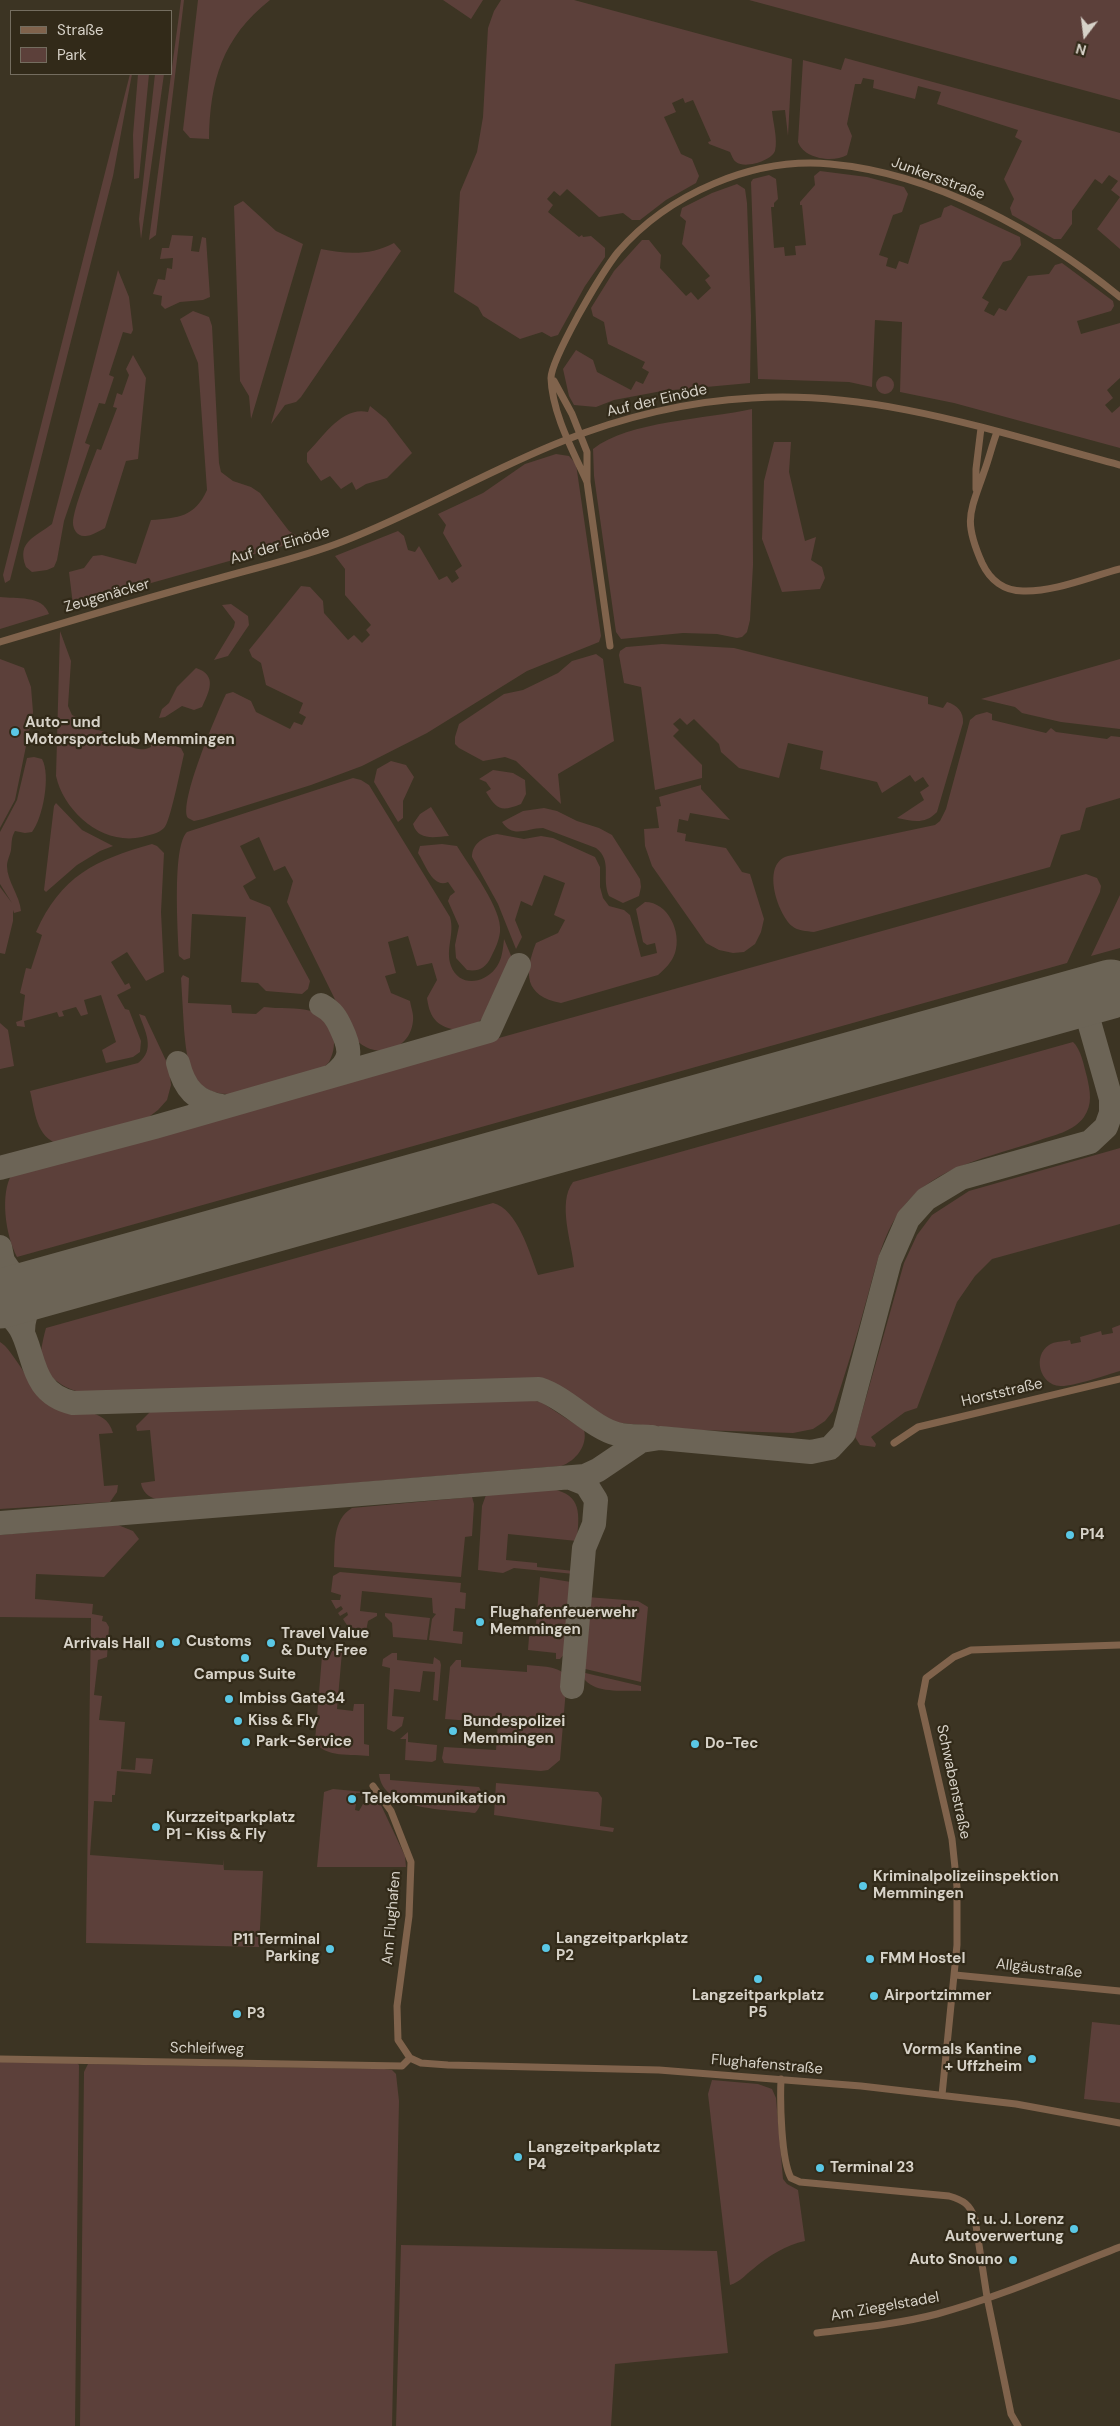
<!DOCTYPE html>
<html>
<head>
<meta charset="utf-8">
<style>
  body { margin:0 }
  #map { position:relative; width:1120px; height:2426px; overflow:hidden; background:#3c3423; font-family:"DM Sans",sans-serif }
  canvas { display:block }
  .legend { position:absolute; left:10px; top:10px; width:162px; height:65px; box-sizing:border-box; background:#322a19; border:1px solid #746d5f; margin:0; padding:6px 9px; list-style:none; font-size:15px; color:#d7d2c8 }
  .legend li { display:flex; align-items:center; gap:10px; height:25px }
  .legend b { width:25px; border:1px solid #746d5f }
  .north { position:absolute; left:1060px; top:10px; width:50px; height:50px; -webkit-text-stroke:4px #322a19; paint-order:stroke; rotate:195deg; font-size:14px; font-weight:700; line-height:20px; text-align:center; color:#d7d2c8 }
  .north::after { content:''; display:block; margin:auto; width:18px; height:22px; background:#d7d2c8; clip-path:polygon(50% 0,100% 100%,50% 72%,0 100%) }
</style>
</head>
<body>
<div id="map">
<canvas width="1120" height="2426"></canvas>
<ul class="legend">
<li><b style="height:6px;background:#80634c"></b>Straße</li>
<li><b style="height:14px;background:#5c403a"></b>Park</li>
</ul>
<div class="north">N</div>
</div>
<script>
const g = document.querySelector('canvas').getContext('2d');
g.lineJoin = 'round';
function paint(path, color) {
  g.fillStyle = color;
  g.fill(path, 'evenodd');
}
function stroke(path, color, width, dash) {
  g.strokeStyle = color;
  g.lineWidth = width;
  g.lineCap = dash ? 'butt' : 'round';
  g.setLineDash(dash || []);
  g.stroke(path);
}
function label(font, color, halo, rows, align = 'center') {
  g.font = font + ' "DM Sans",sans-serif';
  g.lineWidth = 4.5;
  g.setLineDash([]);
  g.textBaseline = 'middle';
  g.strokeStyle = halo;
  g.fillStyle = color;
  for (const [text, x, y, turn = 0] of rows) {
    g.save();
    g.translate(x, y);
    g.rotate((+turn || 0) * Math.PI / 180);
    g.textAlign = isNaN(turn) ? turn : align;
    if (halo) g.strokeText(text, 0, 0);
    g.fillText(text, 0, 0);
    g.restore();
  }
}
paint(new Path2D(`
  M181,0H184L156,235L149,240Z
  M198,0H270C222,38 210,81 209,139L190,138L183,130Z
  M443,0H483L471,19Z
  M501,0H574L792,59L788,136L785,110L772,111C773,123 778,139 775,151C771,161 745,169 736,162C733,160 732,156 730,152L709,144L708,142L711,141L693,100L685,103L683,98L672,103L676,112L664,117L681,154L692,159L699,176L696,183L666,200L640,220H632L623,213L599,217L567,189L560,196L554,191L547,199L553,205L548,212L579,237L582,235L583,237L591,236L605,248V257L585,286L558,335L551,337L542,332L520,339L483,316L478,307L454,292L460,192L477,152L483,117L488,28L494,11Z
  M749,0H1120V100Z
  M845,58L1120,133V249L1097,229L1120,197L1111,190L1118,181L1109,175L1102,184L1095,179L1072,211V224L1061,239H1054L1012,215L1010,208L1014,199L1004,179L1022,141L1015,137L1018,130L937,104L941,92L918,86L915,99L873,88L874,80L863,78L861,84H855L847,124L852,136L847,155C833,163 804,159 798,142L803,60L841,70Z
  M130,74H132L113,176L10,580L5,583L3,575Z
  M138,74H149L139,178L134,179L133,135Z
  M155,74H164L141,239L139,219Z
  M820,171L867,177L904,187L908,194L902,212L893,215L879,255L888,258L886,266L896,269L899,261L908,264L920,225L941,217L944,208L951,205L1020,237L1021,245L1011,260L1003,262L982,298L989,302L984,311L994,316L999,308L1006,311L1028,276L1049,274L1055,265L1062,263L1113,301L1114,306L1111,311L1077,321L1081,334L1120,323V378L1107,390L1113,398L1105,405L1112,413L1120,406V448L954,403L900,392L902,322L875,320L872,387L849,382L758,379L751,182L753,179L769,175L776,179L778,199L774,203V207H771L774,248L784,247L785,256L796,255L795,246L806,245L802,205H800V202L815,185L814,176Z
  M737,184L745,189L747,203L751,316L750,383L662,391L614,400L596,407L574,405L569,396L563,369L576,350L593,360L597,372L631,390L636,381L643,384L649,372L642,368L645,362L608,344L604,322L593,316L591,308L614,271L642,240H649L661,255L660,268L686,296L691,292L698,300L711,288L705,280L710,276L682,244L686,221L680,216L682,208L712,193Z
  M243,201L276,231L303,244L251,419L249,396L240,381L234,206Z
  M172,235L193,236L191,251L199,252L202,237L206,238L210,297L203,300L180,302L165,309L161,305L162,296L153,294L158,279L165,280L167,268L172,269L173,258L160,259L162,248H169Z
  M394,243L401,251L301,397L296,402L285,405L271,424L321,249C346,254 370,256 394,243Z
  M118,270L129,297L133,330L131,334L123,332L109,375L114,377L105,404L99,403L85,443L90,445L64,521L57,560L54,567L47,570L32,572L26,567C16,541 36,537 52,524Z
  M193,311L209,317L212,326L219,463L221,472L233,481L251,487L260,493L289,531L304,540L73,605L69,572L84,568L93,556L102,555L136,564L151,520C178,518 195,517 207,490L198,363L180,319Z
  M133,355L146,378L138,459L126,461L105,528C99,531 90,537 84,536C77,536 73,529 73,523C73,509 91,465 97,449L101,450L117,408L113,407L117,393L122,395L129,375L126,369Z
  M876 385a9 9 0 1 1 18 0a9 9 0 1 1-18 0Z
  M370,406L386,419L412,453L387,478L366,484L356,490L352,482L341,489L330,476L321,481L307,462V453C324,436 342,406 368,412Z
  M752,409L753,565L750,620L747,632L742,637L737,638L717,634L683,633L621,639L616,632L594,476L593,449C628,421 708,419 752,409Z
  M774,442H791L789,472L805,541L816,537L811,560L822,567L825,578L820,589L782,592L762,539L764,481Z
  M556,454L569,456L576,464L601,636L599,642L527,671L427,733L362,766L311,785L203,819L194,821L188,818C178,804 217,713 226,694L233,692L251,701L256,712L290,729L294,722L302,725L306,717L299,713L303,703L266,685L261,663L252,657L249,650L301,586L310,587L323,601L324,613L348,640L354,635L362,643L370,635L366,630L371,625L345,595V569L335,556L398,531L404,536L408,550L415,552L419,546L439,580L447,576L452,583L459,578L455,571L462,566L443,533L446,525L438,514L483,493L525,464Z
  M0,597C16,599 43,595 49,614L0,629Z
  M231,604L248,616L249,625L228,656L214,660L234,627L235,622L222,605Z
  M60,631L71,661L68,706L72,715L88,723L96,730C115,731 131,757 151,747V744L155,745L161,741L181,748L184,754C181,767 170,823 164,828C158,834 149,835 142,837C103,846 64,812 56,776Z
  M662,644L734,648L928,697V704L943,708L947,702C957,705 964,712 963,723L937,812C925,825 912,821 897,818L924,800L920,792L929,786L923,777L915,782L910,775L882,793L877,782L820,769L823,751L788,743L779,778L739,768L721,752L719,744L694,719L687,725L680,718L673,724L679,730L673,736L702,765V778L655,790L641,687L624,683L619,655L620,651L626,647Z
  M596,654L603,659L614,741L558,774L561,804L516,761L505,757L483,761L459,748L455,744V737L459,724L504,694L523,690L558,673L572,661Z
  M0,659L24,668L31,687L33,712L15,800L0,828Z
  M1120,659V729L1061,722L1022,713L1015,707L981,699Z
  M196,668C218,675 209,692 202,707L194,710L182,706L165,717L159,718L162,709L169,703L177,687Z
  M987,712L992,714V720L1046,733L1051,728L1056,732L1107,739L1111,736L1120,737V798L1086,808L1080,830L1061,835L1050,867L814,932C806,931 798,931 792,926C777,913 761,863 788,856L935,825L940,821L946,809L970,720L976,715Z
  M34,757L42,759C51,775 43,818 32,832L25,833L15,831C11,838 12,842 11,850C10,855 7,861 7,866C7,881 20,896 21,911L14,913L13,910V921L5,954L0,953V887L12,903L0,884V832L17,800L27,758Z
  M391,761L406,765L414,777L403,801V818L398,822L374,782L377,769Z
  M493,770L513,773L525,780L526,794L521,804C501,812 497,810 486,792L491,789L486,782L479,779Z
  M353,778L361,780L369,785L450,917C455,934 445,949 451,966C459,987 483,984 495,969C502,961 503,949 504,939L512,958C501,985 486,1041 448,1028C433,1023 429,1012 427,998L437,980L432,963L417,966L408,936L388,942L396,973L385,976L391,993L410,1001C411,1008 414,1014 413,1021C410,1053 371,1061 353,1036L287,902L293,881L285,866L274,871L259,837L240,846L256,878L243,886L250,899L270,907L310,981L308,989L302,994L266,991L258,983L241,982L246,917L192,914L190,958L184,960L179,956C178,933 172,846 187,832Z
  M701,785V789L730,820L690,813L688,821L679,819L677,832L686,834L685,841L726,848L742,872L750,874L764,919L761,932L755,944L744,952L733,953L719,950L706,943L652,866L645,846L644,829L659,828L656,807L661,806L659,797Z
  M56,803L82,830L113,846L100,851L77,865L46,892L44,890L54,806Z
  M431,807L449,836C434,837 418,841 413,824L420,814Z
  M544,808L557,811L577,821L599,828L612,835L640,879L641,887L639,896L623,903L609,896C601,878 613,861 596,848L543,828C527,828 513,839 502,822L523,811Z
  M497,834L524,839L541,836L553,838L595,857L600,867V887L603,898L609,906L624,910L630,915L641,957L657,953L655,943L647,945L643,942L636,909L645,902C668,902 682,932 675,953C672,962 665,969 658,975L561,1003C524,996 524,973 536,943L558,933L565,920L554,915L565,883L544,875L532,906L521,901L515,920L522,937L516,949L498,904L472,857C472,843 485,836 497,834Z
  M152,844L157,846L164,853L161,912L164,972L146,981L127,952L111,962L125,985L129,983L131,988L117,995L125,1009L129,1010L141,1041L140,1052L133,1057L106,1063L102,1050L116,1042L101,995L84,1000L88,1014L81,1016L76,1007L62,1011L64,1016L59,1017L57,1012L24,1021L25,1027L17,1026L16,1022L22,1020L25,995L20,993L26,968L31,969L42,935L36,932C61,876 95,860 152,844Z
  M442,844L457,846C469,866 503,909 500,932C499,941 495,949 491,957C486,968 478,972 467,970L456,958L455,945L459,926L448,901L450,896L455,892L448,882C433,889 425,864 418,853L420,846Z
  M1086,874L1097,878L1101,886L1100,892L1067,963L17,1257C5,1234 0,1193 12,1174Z
  M1120,895V948L1091,956Z
  M183,975L189,978L188,1003L231,1005L232,1013L256,1014L264,1007C279,1009 297,1007 311,1011C333,1017 340,1043 329,1062C326,1066 321,1069 317,1072L233,1094C190,1096 187,1062 184,1029C183,1012 182,995 181,978Z
  M139,1014L145,1016L169,1067L171,1085L167,1100L158,1110L146,1119L59,1144C36,1138 35,1111 30,1091L138,1063C156,1050 145,1031 139,1014Z
  M0,1023L8,1030L14,1066L0,1069Z
  M1073,1042C1081,1049 1084,1066 1087,1077C1090,1091 1093,1104 1084,1117C1073,1132 1054,1135 1037,1141C991,1157 935,1166 903,1207C880,1237 875,1273 864,1309C855,1343 844,1377 833,1411L825,1421L813,1429L793,1433L698,1430L609,1422L552,1383L531,1378L86,1393C66,1391 40,1375 41,1351C42,1344 44,1335 46,1328L493,1203C517,1208 530,1254 538,1275L574,1267C572,1243 557,1203 573,1182Z
  M1120,1148V1224L992,1259L975,1276L957,1302L917,1408L905,1412L871,1437L876,1444L875,1447L860,1445L855,1437L904,1263L917,1235L932,1215L969,1191Z
  M1120,1325V1371C1106,1375 1072,1387 1060,1386C1040,1385 1032,1356 1049,1345C1055,1341 1062,1342 1070,1340L1071,1344L1081,1342L1080,1337L1101,1331L1102,1335L1113,1333L1112,1328Z
  M0,1342C13,1349 31,1390 51,1403C71,1415 106,1405 113,1433L99,1434L104,1486L118,1485L117,1492L110,1502L0,1509Z
  M473,1398L525,1399L541,1402L584,1430C588,1445 576,1461 561,1466L156,1499C148,1497 142,1491 141,1483L155,1481L150,1430L137,1431L136,1426L152,1410Z
  M552,1489C583,1495 579,1515 577,1541L508,1534L506,1560L537,1563V1567L574,1571V1574L514,1568L503,1573L478,1570L482,1506L486,1495Z
  M472,1497L474,1504L472,1536L465,1537L461,1577L334,1567C335,1546 332,1520 352,1508Z
  M118,1525L133,1531L139,1539L104,1577L36,1574L35,1599L93,1604L92,1614L103,1616L102,1621L106,1622L109,1627L107,1657L98,1660L94,1695L102,1696L99,1720L125,1722L121,1769L135,1770L136,1758L153,1759L151,1774L117,1771L115,1795H112V1802L94,1801L90,1855L223,1865V1859L224,1870L263,1871L259,1947L86,1943L91,1618L0,1617V1535Z
  M340,1572L461,1583L460,1592L466,1593L465,1609L455,1608L453,1631L463,1632L462,1644L429,1640L432,1619L436,1614L433,1613L432,1598L362,1591L360,1611L377,1613V1616L368,1621L365,1636C354,1635 348,1627 343,1619L348,1615L347,1612L340,1616L338,1613L343,1609L341,1606L336,1609L331,1600H340L341,1595L331,1592L333,1576Z
  M540,1577L571,1582L566,1652L560,1659H556V1653L528,1650L530,1624H536Z
  M587,1597L638,1601L648,1607L641,1682L581,1668Z
  M385,1613L430,1618L427,1640L393,1637L392,1623L385,1616Z
  M326,1650L342,1652L337,1709L353,1711L354,1704H364V1744L369,1745V1756C353,1754 323,1758 315,1741L322,1656Z
  M392,1653H397V1660L433,1664L434,1657L440,1661L441,1665L438,1701L433,1700L435,1672L423,1671L420,1692L394,1689L392,1716L404,1717L402,1726L394,1732L387,1729L390,1668L382,1666L383,1659Z
  M456,1660H461V1667L527,1672V1665C542,1667 558,1665 567,1677L560,1760L548,1770L541,1771L444,1763L442,1758L444,1747L496,1750L498,1723L445,1719L450,1667Z
  M581,1672L641,1686V1691C623,1690 587,1695 581,1672Z
  M408,1732V1742L437,1745L436,1760L432,1762L405,1760L406,1739H400Z
  M379,1774H390V1780L479,1787C484,1794 481,1808 475,1813C446,1809 383,1811 379,1774Z
  M496,1783L598,1792L602,1798L600,1826L614,1828L613,1832L494,1815Z
  M333,1789L365,1792L375,1797L364,1798L360,1793H356L355,1796L348,1795L347,1803L356,1804L355,1810L359,1811L363,1804L380,1803L405,1856L406,1867H317L324,1792Z
  M1092,2022L1120,2025V2103L1084,2099Z
  M0,2062L77,2063L79,2065L75,2426H0Z
  M88,2064L384,2069L392,2070L396,2074L399,2101L392,2426H80L84,2072Z
  M712,2080L758,2084L772,2089L776,2098L783,2179L787,2184L798,2190L805,2241C786,2245 768,2256 753,2269C745,2275 740,2282 730,2285L708,2094Z
  M401,2245L717,2251L728,2353L615,2364L611,2426H396Z`), '#5c403a');
stroke(new Path2D(`
  M321,1005C332,1011 336,1017 341,1028C351,1049 353,1060 333,1075
  M178,1063C184,1088 196,1102 222,1106
  M0,1168L155,1127L489,1031L519,965
  M0,1247L5,1271L0,1289
  M5,1264C14,1279 27,1286 45,1287
  M0,1310C43,1329 17,1390 73,1403L539,1389C567,1398 591,1427 617,1434C628,1437 641,1436 652,1437
  M23,1332C23,1306 37,1293 59,1283
  M571,1478L586,1484L596,1500L594,1524L584,1548L572,1687
  M0,1523L585,1476L598,1470L641,1441L660,1438L811,1452L830,1448L844,1433L890,1260L908,1219L926,1199L961,1178L1090,1142L1106,1127L1111,1113V1099L1082,997`), '#6c6456', 24);
stroke(new Path2D(`
  M0,1299L1111,989`), '#6c6456', 59);
stroke(new Path2D(`
  M554,381L572,414L587,452V482L610,646
  M997,432C992,445 989,459 984,472C970,513 963,520 982,563C990,580 1004,591 1023,591C1055,592 1089,577 1120,569
  M587,482C573,451 552,413 551,378C551,365 572,327 579,314C591,293 603,271 618,252C668,194 753,157 830,164C934,173 1040,232 1120,297
  M976,489V469L981,428
  M0,642C73,620 147,598 220,578C262,566 304,557 344,541C419,512 489,470 563,441C622,417 689,401 752,398C878,390 999,433 1120,465
  M894,1443L918,1427L1120,1379
  M373,1786L391,1811L411,1862L409,1916L397,2006L398,2040L410,2058L421,2063L448,2065L659,2070L861,2086L1016,2104L1120,2123
  M955,1975L1120,1991
  M0,2059L402,2066L410,2058
  M781,2079C780,2101 781,2160 791,2178L800,2182L949,2196C963,2200 970,2204 975,2219L987,2297L1011,2414L1018,2426
  M942,2095L957,1945V1887L952,1839L921,1704L926,1678L954,1657L971,1650L1120,1645
  M817,2333C857,2328 898,2324 937,2314C1000,2297 1060,2270 1120,2247`), '#80634c', 7);
for (const [x, y, r, color] of [
  [15,732,5,"#5ac8e6"],
  [1070,1535,5,"#5ac8e6"],
  [480,1622,5,"#5ac8e6"],
  [176,1642,5,"#5ac8e6"],
  [271,1643,5,"#5ac8e6"],
  [160,1644,5,"#5ac8e6"],
  [245,1658,5,"#5ac8e6"],
  [229,1699,5,"#5ac8e6"],
  [238,1721,5,"#5ac8e6"],
  [453,1731,5,"#5ac8e6"],
  [246,1742,5,"#5ac8e6"],
  [695,1744,5,"#5ac8e6"],
  [352,1799,5,"#5ac8e6"],
  [156,1827,5,"#5ac8e6"],
  [863,1886,5,"#5ac8e6"],
  [546,1948,5,"#5ac8e6"],
  [330,1949,5,"#5ac8e6"],
  [870,1959,5,"#5ac8e6"],
  [758,1979,5,"#5ac8e6"],
  [874,1996,5,"#5ac8e6"],
  [237,2014,5,"#5ac8e6"],
  [1032,2059,5,"#5ac8e6"],
  [518,2157,5,"#5ac8e6"],
  [820,2168,5,"#5ac8e6"],
  [1074,2229,5,"#5ac8e6"],
  [1013,2260,5,"#5ac8e6"]
]) {
  const dot = new Path2D();
  dot.arc(x, y, r, 0, 2 * Math.PI);
  g.fillStyle = color;
  g.fill(dot);
  stroke(dot, '#322a19', 2);
}
label('15px', '#d7d2c8', '#322a19', [
  ["Junkersstraße",938,179,20],
  ["Auf der Einöde",657,401,-13],
  ["Auf der Einöde",280,546,-16],
  ["Zeugenäcker",107,596,-16],
  ["Horststraße",1002,1393,-13],
  ["Schwabenstraße",953,1782,78],
  ["Am Flughafen",392,1918,-85],
  ["Allgäustraße",1039,1969,6],
  ["Schleifweg",207,2049,1],
  ["Flughafenstraße",767,2065,5],
  ["Am Ziegelstadel",885,2307,-10]
]);
label('bold 15px', '#d7d2c8', '#322a19', [
  ["Auto- und",25,723],
  ["Motorsportclub Memmingen",25,740],
  ["P14",1080,1535],
  ["Flughafenfeuerwehr",490,1613],
  ["Memmingen",490,1630],
  ["Travel Value",281,1634],
  ["& Duty Free",281,1651],
  ["Customs",186,1642],
  ["Arrivals Hall",150,1644,"right"],
  ["Campus Suite",245,1675,"center"],
  ["Imbiss Gate34",239,1699],
  ["Kiss & Fly",248,1721],
  ["Bundespolizei",463,1722],
  ["Memmingen",463,1739],
  ["Park-Service",256,1742],
  ["Do-Tec",705,1744],
  ["Telekommunikation",362,1799],
  ["Kurzzeitparkplatz",166,1818],
  ["P1 - Kiss & Fly",166,1835],
  ["Kriminalpolizeiinspektion",873,1877],
  ["Memmingen",873,1894],
  ["Langzeitparkplatz",556,1939],
  ["P2",556,1956],
  ["P11 Terminal",320,1940,"right"],
  ["Parking",320,1957,"right"],
  ["FMM Hostel",880,1959],
  ["Langzeitparkplatz",758,1996,"center"],
  ["P5",758,2013,"center"],
  ["Airportzimmer",884,1996],
  ["P3",247,2014],
  ["Vormals Kantine",1022,2050,"right"],
  ["+ Uffzheim",1022,2067,"right"],
  ["Langzeitparkplatz",528,2148],
  ["P4",528,2165],
  ["Terminal 23",830,2168],
  ["R. u. J. Lorenz",1064,2220,"right"],
  ["Autoverwertung",1064,2237,"right"],
  ["Auto Snouno",1003,2260,"right"]
], 'left');
</script>
</body>
</html>
